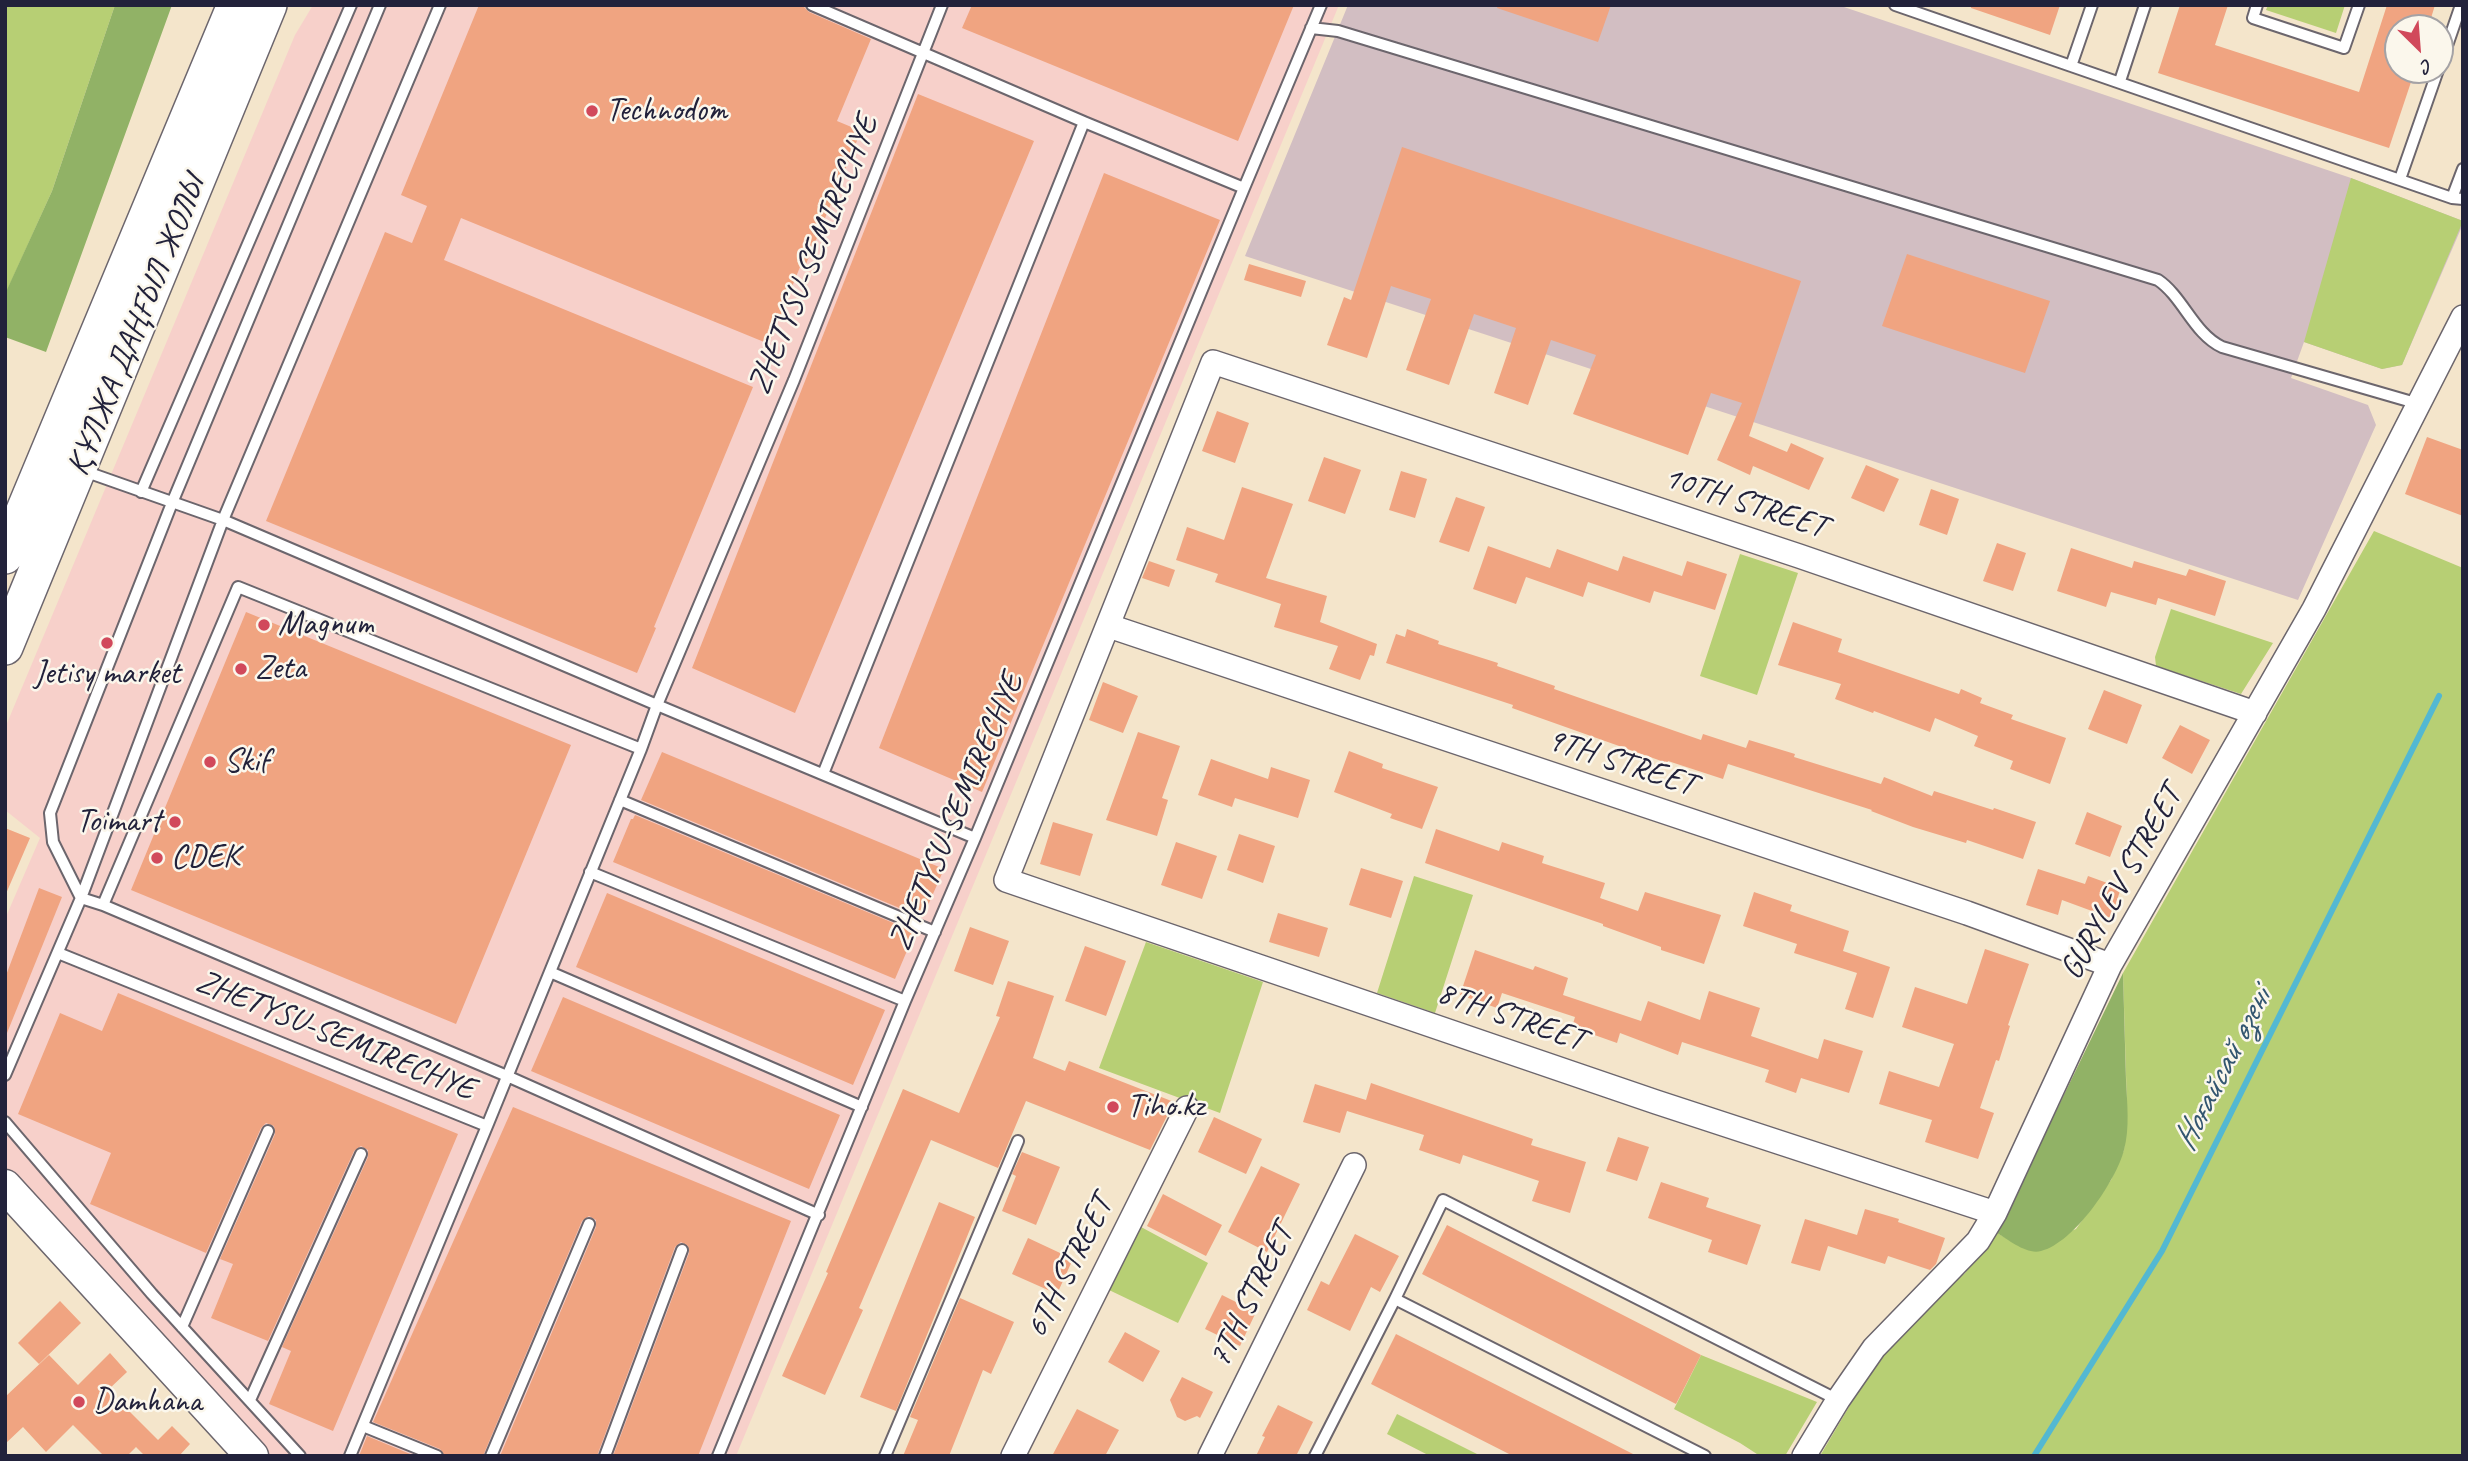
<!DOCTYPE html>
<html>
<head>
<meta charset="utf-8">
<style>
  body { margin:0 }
  #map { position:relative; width:2468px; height:1461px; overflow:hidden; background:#f4e5cb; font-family:Caveat,sans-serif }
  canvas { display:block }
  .frame { position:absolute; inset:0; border:7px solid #22223b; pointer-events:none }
  .north { position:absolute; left:2384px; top:14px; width:70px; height:70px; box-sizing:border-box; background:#fbf7ec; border:2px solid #a4a2a5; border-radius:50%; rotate:155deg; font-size:19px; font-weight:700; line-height:28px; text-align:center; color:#22223b }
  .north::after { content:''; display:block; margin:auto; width:24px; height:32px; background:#d1495b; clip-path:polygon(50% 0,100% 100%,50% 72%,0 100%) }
</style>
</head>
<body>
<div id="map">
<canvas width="2468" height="1461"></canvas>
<div class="frame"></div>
<div class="north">С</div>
</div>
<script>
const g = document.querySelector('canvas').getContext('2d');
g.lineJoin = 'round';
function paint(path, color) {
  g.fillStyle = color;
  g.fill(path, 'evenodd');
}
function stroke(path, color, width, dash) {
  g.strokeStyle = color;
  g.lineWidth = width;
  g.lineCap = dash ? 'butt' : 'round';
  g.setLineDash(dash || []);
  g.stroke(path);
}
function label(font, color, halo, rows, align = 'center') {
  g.font = font + ' Caveat,sans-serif';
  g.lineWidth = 5;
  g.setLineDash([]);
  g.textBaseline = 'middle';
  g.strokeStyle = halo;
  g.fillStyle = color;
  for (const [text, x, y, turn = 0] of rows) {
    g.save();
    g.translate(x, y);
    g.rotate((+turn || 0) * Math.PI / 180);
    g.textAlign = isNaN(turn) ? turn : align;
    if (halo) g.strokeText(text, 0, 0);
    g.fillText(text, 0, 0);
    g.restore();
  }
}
paint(new Path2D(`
  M313,5H1339L736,1456H271L5,1168V919L40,838L5,810V728L295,35Z`), '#f7d0ca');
paint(new Path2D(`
  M1348,5H1838L2351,178L2463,221V224L2402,365L2382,369L2304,342L2291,378L2368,405L2376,425L2298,600L1245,256Z`), '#d2bec2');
paint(new Path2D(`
  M5,5H115L52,191L5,295Z
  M2268,5H2345L2336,33L2266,10Z
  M2351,178L2463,221L2402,365L2382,369L2304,342Z
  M2374,531L2463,568V1456H1820L1866,1378L1886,1349L1907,1325L1965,1273L1997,1233L2026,1249L2076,1229L2111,1180L2124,1150L2127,1109L2123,973Z
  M1740,554L1798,573L1757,695L1700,676Z
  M2171,609L2273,643L2241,694L2156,666L2155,657Z
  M1414,876L1473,895L1435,1013L1377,993Z
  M1146,942L1263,982L1220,1113L1099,1068Z
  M1141,1227L1208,1263L1178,1323L1109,1290Z
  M1701,1355L1817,1402L1785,1456H1760L1740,1443L1674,1409Z
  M1397,1414L1481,1456H1430L1387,1434Z`), '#b7cf74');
paint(new Path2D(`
  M115,5H172L46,352L5,337V294L52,191Z
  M2123,973C2124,1009 2125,1045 2126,1080C2127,1102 2130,1128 2124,1150C2116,1181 2074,1243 2041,1251C2027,1255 2009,1240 1997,1233Z`), '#91b266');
stroke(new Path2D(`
  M2034,1456L2162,1251L2439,696`), '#53b8d2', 6);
paint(new Path2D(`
  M479,5H802L809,12L871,39L837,121L861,131L804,269L800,267L769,344L461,218L444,260L753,387L654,627L656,628L637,673L266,521L385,232L412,243L427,206L401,195Z
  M972,5H1294L1238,141L962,28Z
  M1498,5H1611L1598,42L1497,8Z
  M1971,5H2060L2050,35L1971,8Z
  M2180,5H2228L2215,45L2359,92L2387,5H2435L2428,28H2398V70H2415L2389,148L2158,73Z
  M918,94L1034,141L795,713L692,668Z
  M1402,147L1801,281L1749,436L1787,452L1791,443L1824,458L1809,490L1753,466L1750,475L1717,460L1742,403L1711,393L1688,455L1573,414L1596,355L1551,340L1528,405L1494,393L1516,328L1474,314L1449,385L1406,370L1431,299L1391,286L1367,358L1327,345L1344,297L1351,300Z
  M1104,173L1220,220L982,792L879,748Z
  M1907,254L2050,301L2025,373L1882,326Z
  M1249,264L1306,281L1301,297L1244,280Z
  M1217,411L1249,423L1235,463L1202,451Z
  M2427,437L2463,450V516L2405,494Z
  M1324,457L1361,470L1345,514L1308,501Z
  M1866,465L1899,479L1884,512L1851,498Z
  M1401,471L1427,479L1415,518L1389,510Z
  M1242,487L1293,504L1266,578L1327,596L1320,622L1377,644L1374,656L1370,655L1360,680L1329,669L1338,646L1274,627L1281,604L1215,582L1218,574L1176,560L1187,527L1224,540Z
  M1931,489L1959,499L1947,535L1919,525Z
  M1456,497L1485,507L1469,552L1439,542Z
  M1997,543L2026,553L2013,591L1983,581Z
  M1488,546L1550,568L1557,549L1618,571L1623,556L1682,576L1687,561L1727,574L1715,610L1654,591L1650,603L1588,582L1583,597L1526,577L1516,604L1473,589Z
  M2071,548L2132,568L2134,561L2186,576L2189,569L2226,581L2215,616L2158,598L2156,605L2111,592L2106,607L2057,591Z
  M1149,561L1175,570L1169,587L1142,578Z
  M246,612L571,745L456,1024L131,890Z
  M1793,622L1842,639L1838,652L1959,694L1961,689L1982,698L1980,703L2013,715L2011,719L2066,738L2050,784L2010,769L2013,761L1974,746L1978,736L1935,718L1930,732L1874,711L1873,713L1835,699L1841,684L1778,665Z
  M1407,629L1439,641L1438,644L1498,663L1497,666L1555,686L1554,689L1701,740L1703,734L1746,748L1749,740L1795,754L1794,757L1881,784L1884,777L1932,796L1934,791L1993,810L1994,808L2036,822L2023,859L1967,840L1966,843L1913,827L1871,811L1872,810L1728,764L1723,779L1668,761L1667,763L1512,708L1513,705L1386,663L1396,634L1405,637Z
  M1103,682L1138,696L1123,733L1089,720Z
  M2104,690L2142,705L2127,744L2088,729Z
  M2180,725L2210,740L2192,774L2162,758Z
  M1138,732L1180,746L1162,798L1168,800L1157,836L1106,820Z
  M1349,751L1383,764L1382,768L1438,787L1422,829L1390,818L1392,814L1334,792Z
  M662,752L944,869L925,912L923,911L921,917L641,800Z
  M1211,759L1268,779L1271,767L1310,780L1298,818L1235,798L1232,807L1198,795Z
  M2087,812L2122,826L2110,857L2075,844Z
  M635,815L915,932L895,979L613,862L631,819H633Z
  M1053,822L1093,834L1080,876L1040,864Z
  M5,828L30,838L5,896Z
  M1436,829L1499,851L1502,842L1544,856L1542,863L1605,883L1600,898L1638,911L1645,892L1721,915L1704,964L1661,950V947L1603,926V924L1425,863Z
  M1239,834L1275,846L1263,883L1227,870Z
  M1176,842L1217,856L1202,899L1161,885Z
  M1361,868L1403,881L1391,918L1349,905Z
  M2038,869L2085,884L2088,876L2121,888L2111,918L2062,900L2058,915L2026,905Z
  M39,888L62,897L5,1038V978Z
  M1754,892L1792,905L1790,911L1849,931L1843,951L1890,967L1873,1018L1845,1009L1857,973L1794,953L1797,944L1743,926Z
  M607,893L885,1010L853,1085L576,967Z
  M1278,913L1328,928L1319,957L1269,942Z
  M970,927L1009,941L993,985L954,971Z
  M1085,946L1126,961L1106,1016L1065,1001Z
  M1985,949L2029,964L2008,1025L2010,1026L1999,1061L1996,1060L1980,1108L1994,1113L1978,1159L1925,1142L1932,1120L1879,1104L1889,1071L1939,1087L1954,1044L1902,1027L1915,987L1967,1004Z
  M1475,950L1533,970L1535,966L1568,978L1563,995L1641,1021L1648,1001L1700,1020L1709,991L1760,1008L1751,1036L1818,1059L1824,1039L1863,1051L1849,1093L1801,1078L1796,1093L1765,1082L1769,1070L1682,1042L1678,1055L1620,1033L1617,1043L1572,1027L1575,1017L1502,993L1497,1008L1460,995Z
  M1008,981L1054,996L1033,1058L1065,1071L1069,1061L1174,1102L1150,1150L1026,1101L998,1168L931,1140L859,1308L863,1310L825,1395L782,1376L828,1273L826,1272L903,1089L959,1113L1000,1017L996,1016Z
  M118,993L458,1134L333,1431L269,1404L291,1351L282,1347L368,1157V1150L361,1146L354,1151L268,1341L211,1318L233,1264L220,1259L275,1134L274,1126L266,1123L261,1128L206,1253L90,1204L111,1153L18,1114L60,1013L102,1031Z
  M563,997L840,1115L809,1189L531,1071Z
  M1371,1083L1533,1139L1531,1145L1586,1162L1570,1213L1532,1201L1539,1181L1463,1155L1460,1164L1419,1150L1424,1135L1347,1111L1340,1133L1303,1122L1315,1084L1366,1100Z
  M513,1107L791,1221L698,1456H613L689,1253L688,1246L681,1242L675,1247L597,1456H500L596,1227V1220L589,1216L582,1221L483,1456H445L440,1449L373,1422Z
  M1214,1117L1262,1139L1246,1174L1198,1152Z
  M1618,1137L1649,1147L1637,1181L1606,1171Z
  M1022,1152L1060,1167L1036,1225L1002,1211L1016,1176L1012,1174Z
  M1261,1166L1300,1184L1267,1252L1228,1232Z
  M1661,1182L1709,1198L1706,1207L1761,1225L1747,1265L1708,1252L1712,1240L1648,1218Z
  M1163,1194L1222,1225L1206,1256L1147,1226Z
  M939,1202L975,1217L896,1411L860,1397Z
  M1865,1209L1899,1219L1898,1222L1945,1238L1936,1264L1930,1270L1888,1256L1885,1264L1828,1246L1820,1271L1791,1263L1805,1219L1857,1235Z
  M1447,1225L1701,1355L1676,1404L1422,1274Z
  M1355,1234L1399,1256L1380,1292L1371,1287L1350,1331L1307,1310L1321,1281L1329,1285Z
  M1028,1238L1073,1259L1057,1294L1012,1274Z
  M1222,1295L1256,1312L1240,1346L1205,1329Z
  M960,1298L1014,1322L991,1374L983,1370L949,1456H903L918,1420L910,1417Z
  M60,1301L81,1323L39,1364L18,1343Z
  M1125,1332L1160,1351L1143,1382L1108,1362Z
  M1396,1334L1637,1456H1513L1371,1384Z
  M110,1353L127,1372L108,1390L158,1440L172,1426L190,1444L179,1456H141L143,1454L136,1447L127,1456H104L73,1425L46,1452L23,1427L5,1444V1397L49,1355L78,1385Z
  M1182,1377L1213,1392L1200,1418L1197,1416L1185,1421L1177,1417L1170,1400Z
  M1278,1405L1313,1422L1296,1456H1256L1265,1437L1262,1436Z
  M1077,1409L1119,1430L1105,1456H1052Z
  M367,1436L415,1456H359Z`), '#f0a481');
const lane = new Path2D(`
  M812,5L1084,122
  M1895,5L2452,198L2463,199
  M2257,5L2253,18L2344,48L2359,5
  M1311,28L1338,31L2158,280C2183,297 2194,334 2222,347L2419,404
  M2071,66L2092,5
  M2440,66L2461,5
  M2120,81L2145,5
  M2400,179L2438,70
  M1244,188L1321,5
  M2452,198L2463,169
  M81,470L223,520L657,705L975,838
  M141,492L351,5
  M641,749L657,705L794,380L942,5
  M620,800L935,932
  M590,872L905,1001
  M81,898L53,842L50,813L172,503L380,5
  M103,905L507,1076L819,1215
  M58,953L487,1126L641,749L238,587L103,905L81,898
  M550,972L862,1107
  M5,1075L81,898L223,520L440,5
  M5,1122L152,1294L300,1456
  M1395,1299L1443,1200L1838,1400
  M182,1327L268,1131
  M250,1400L361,1154
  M363,1426L437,1456
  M350,1456L487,1126
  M491,1456L589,1224
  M605,1456L682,1250
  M718,1456L905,1001L975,838L1244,188L1084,122L823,774
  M885,1456L1018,1141
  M1315,1456L1395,1299L1705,1456`);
const street = new Path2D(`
  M1109,626L1967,913L2110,965
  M1995,1213L1656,1102L1006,880L1213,362L1799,556L2255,713
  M1013,1456L1187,1108
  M1210,1456L1354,1165
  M1804,1456L1838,1400L1874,1348L1978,1241L1995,1213L2110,965L2314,609L2463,317`);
const secondary = new Path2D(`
  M5,1186L252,1456`);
const primary = new Path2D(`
  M5,556L235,5
  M5,647L269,5`);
stroke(lane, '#6c666d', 14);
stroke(street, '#6c666d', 26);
stroke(secondary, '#6c666d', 35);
stroke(primary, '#6c666d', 38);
stroke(lane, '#fff', 10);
stroke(street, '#fff', 23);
stroke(secondary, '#fff', 32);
stroke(primary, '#fff', 35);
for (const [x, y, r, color] of [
  [592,111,7,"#d1495b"],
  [264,625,7,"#d1495b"],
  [107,643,7,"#d1495b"],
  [241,669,7,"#d1495b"],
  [210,762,7,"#d1495b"],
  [175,822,7,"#d1495b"],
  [157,858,7,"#d1495b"],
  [1113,1107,7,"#d1495b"],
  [79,1402,7,"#d1495b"]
]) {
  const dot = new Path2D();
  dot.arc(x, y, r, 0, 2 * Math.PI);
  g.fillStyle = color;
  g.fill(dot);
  stroke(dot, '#fbf7ec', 2.5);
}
label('33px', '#22223b', '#fbf7ec', [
  ["Technodom",606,111],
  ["Magnum",278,625],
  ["Zeta",255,669],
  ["Jetisy market",107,674,"center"],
  ["Skif",224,762],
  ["Toimart",161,822,"right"],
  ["CDEK",171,858],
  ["Tiho.kz",1127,1107],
  ["Damhana",93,1402]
], 'left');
label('33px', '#22223b', '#fbf7ec', [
  ["ZHETYSU-SEMIRECHYE",814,255,-68],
  ["ҚҰЛЖА ДАҢҒЫЛ ЖОЛЫ",137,326,-68],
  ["10TH STREET",1745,503,18],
  ["9TH STREET",1621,763,18],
  ["ZHETYSU-SEMIRECHYE",957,812,-67],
  ["GURYLEV STREET",2122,883,-61],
  ["8TH STREET",1511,1017,19],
  ["ZHETYSU-SEMIRECHYE",335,1036,22],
  ["6TH STREET",1070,1267,-63],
  ["7TH STREET",1252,1296,-64]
]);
label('italic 35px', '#335670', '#fbf7ec', [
  ["Ноғайсай өзені",2223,1070,-63]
]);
</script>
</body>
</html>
